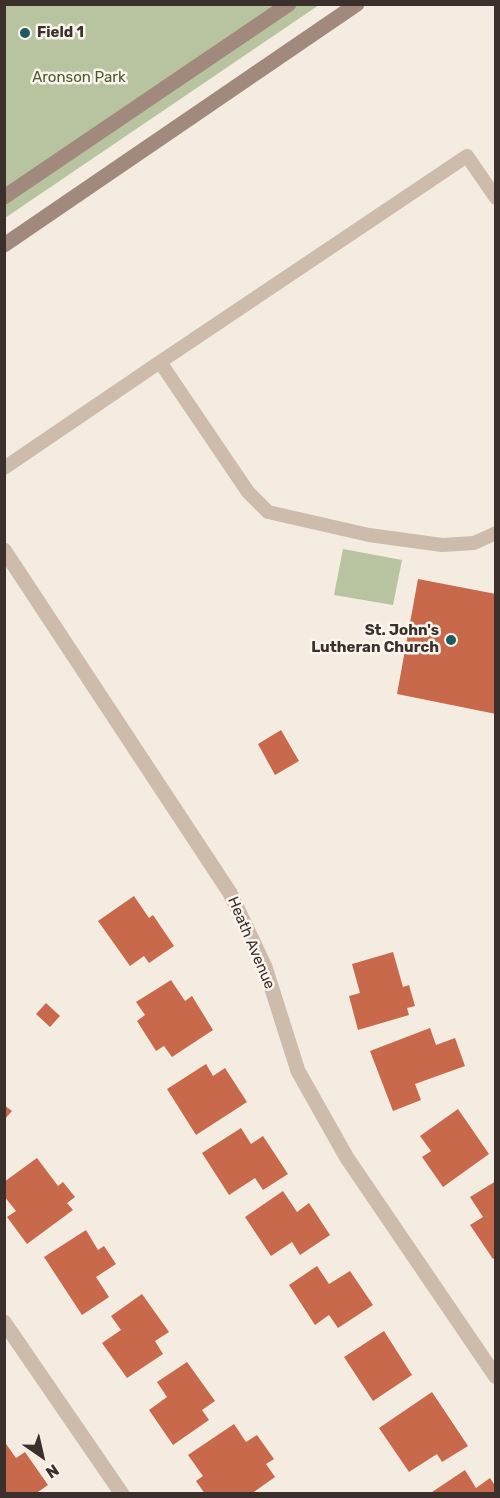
<!DOCTYPE html>
<html>
<head>
<meta charset="utf-8">
<style>
  body { margin:0 }
  #map { position:relative; width:500px; height:1498px; overflow:hidden; background:#f4ebe1; font-family:Rubik,sans-serif }
  canvas { display:block }
  .frame { position:absolute; inset:0; border:6px solid #3b302b; pointer-events:none }
  .north { position:absolute; left:12px; top:1426px; width:60px; height:60px; -webkit-text-stroke:4px #fbf5ee; paint-order:stroke; rotate:146deg; font-size:16px; font-weight:700; line-height:24px; text-align:center; color:#3b302b }
  .north::after { content:''; display:block; margin:auto; width:21px; height:27px; background:#3b302b; clip-path:polygon(50% 0,100% 100%,50% 72%,0 100%) }
</style>
</head>
<body>
<div id="map">
<canvas width="500" height="1498"></canvas>
<div class="frame"></div>
<div class="north">N</div>
</div>
<script>
const g = document.querySelector('canvas').getContext('2d');
g.lineJoin = 'round';
function paint(path, color) {
  g.fillStyle = color;
  g.fill(path, 'evenodd');
}
function stroke(path, color, width, dash) {
  g.strokeStyle = color;
  g.lineWidth = width;
  g.lineCap = dash ? 'butt' : 'round';
  g.setLineDash(dash || []);
  g.stroke(path);
}
function label(font, color, halo, rows, align = 'center') {
  g.font = font + ' Rubik,sans-serif';
  g.lineWidth = 5;
  g.setLineDash([]);
  g.textBaseline = 'middle';
  g.strokeStyle = halo;
  g.fillStyle = color;
  for (const [text, x, y, turn = 0] of rows) {
    g.save();
    g.translate(x, y);
    g.rotate((+turn || 0) * Math.PI / 180);
    g.textAlign = isNaN(turn) ? turn : align;
    if (halo) g.strokeText(text, 0, 0);
    g.fillText(text, 0, 0);
    g.restore();
  }
}
paint(new Path2D(`
  M5,5H319L5,218Z
  M343,549L402,560L393,605L334,595Z`), '#b8c4a0');
paint(new Path2D(`
  M418,579L496,594V714L397,694Z
  M281,730L299,761L275,775L258,744Z
  M134,896L149,918L153,915L174,946L149,963L144,956L130,966L98,921Z
  M393,952L403,987L409,985L415,1006L407,1008L409,1015L358,1030L349,996L360,993L352,964Z
  M171,980L185,1001L192,996L213,1030L172,1057L164,1046L156,1051L137,1021L145,1015L136,1002Z
  M46,1003L60,1016L50,1027L36,1014Z
  M430,1028L436,1045L455,1038L465,1066L415,1084L421,1100L393,1111L370,1051Z
  M206,1064L213,1076L225,1068L247,1102L196,1135L167,1089Z
  M4,1105L12,1111L4,1120Z
  M458,1109L489,1154L443,1187L422,1157L431,1151L420,1136Z
  M241,1128L251,1144L263,1136L288,1174L263,1190L255,1178L229,1195L202,1153Z
  M37,1158L58,1186L63,1182L75,1197L67,1203L73,1210L27,1244L7,1217L16,1211L4,1196V1182Z
  M496,1181V1257L493,1259L470,1225L483,1217L470,1197Z
  M283,1191L297,1212L309,1203L330,1235L300,1255L292,1242L271,1256L245,1217Z
  M86,1230L98,1250L104,1246L116,1264L96,1277L109,1297L82,1315L44,1257Z
  M317,1266L329,1284L350,1271L373,1305L338,1328L329,1315L315,1325L289,1285Z
  M142,1294L169,1332L155,1341L163,1354L127,1378L102,1343L121,1330L111,1316Z
  M384,1331L412,1375L373,1401L344,1357Z
  M187,1362L215,1401L202,1410L209,1420L173,1445L149,1410L167,1397L157,1382Z
  M432,1392L468,1446L442,1462L437,1454L409,1472L379,1428Z
  M234,1424L246,1442L257,1435L274,1459L266,1464L275,1477L251,1494H205L196,1481L203,1476L188,1455Z
  M4,1441L16,1458L25,1452L48,1485L35,1494H4Z
  M465,1470L476,1488L490,1478L496,1487V1494H429Z`), '#c8694b');
stroke(new Path2D(`
  M160,362L467,156L496,198
  M4,468L160,362L248,492L268,512L369,535L442,545L474,543L496,533`), '#cdbbac', 14);
stroke(new Path2D(`
  M4,550L230,893L265,967L298,1071L347,1158L496,1377
  M4,1322L122,1494`), '#cdbbac', 15);
stroke(new Path2D(`
  M4,197L289,4
  M4,245L357,4`), '#a18a7d', 15);
for (const [x, y, r, color] of [
  [25,33,6,"#1f5a5e"],
  [451,640,6,"#1f5a5e"]
]) {
  const dot = new Path2D();
  dot.arc(x, y, r, 0, 2 * Math.PI);
  g.fillStyle = color;
  g.fill(dot);
  stroke(dot, '#fbf5ee', 2);
}
label('bold 15px', '#3b302b', '#fbf5ee', [
  ["Field 1",37,33],
  ["St. John's",439,631,"right"],
  ["Lutheran Church",439,648,"right"]
], 'left');
label('15px', '#4a5a2e', '#fbf5ee', [
  ["Aronson Park",79,78]
]);
label('15px', '#3b302b', '#fbf5ee', [
  ["Heath Avenue",251,943,67]
]);
</script>
</body>
</html>
